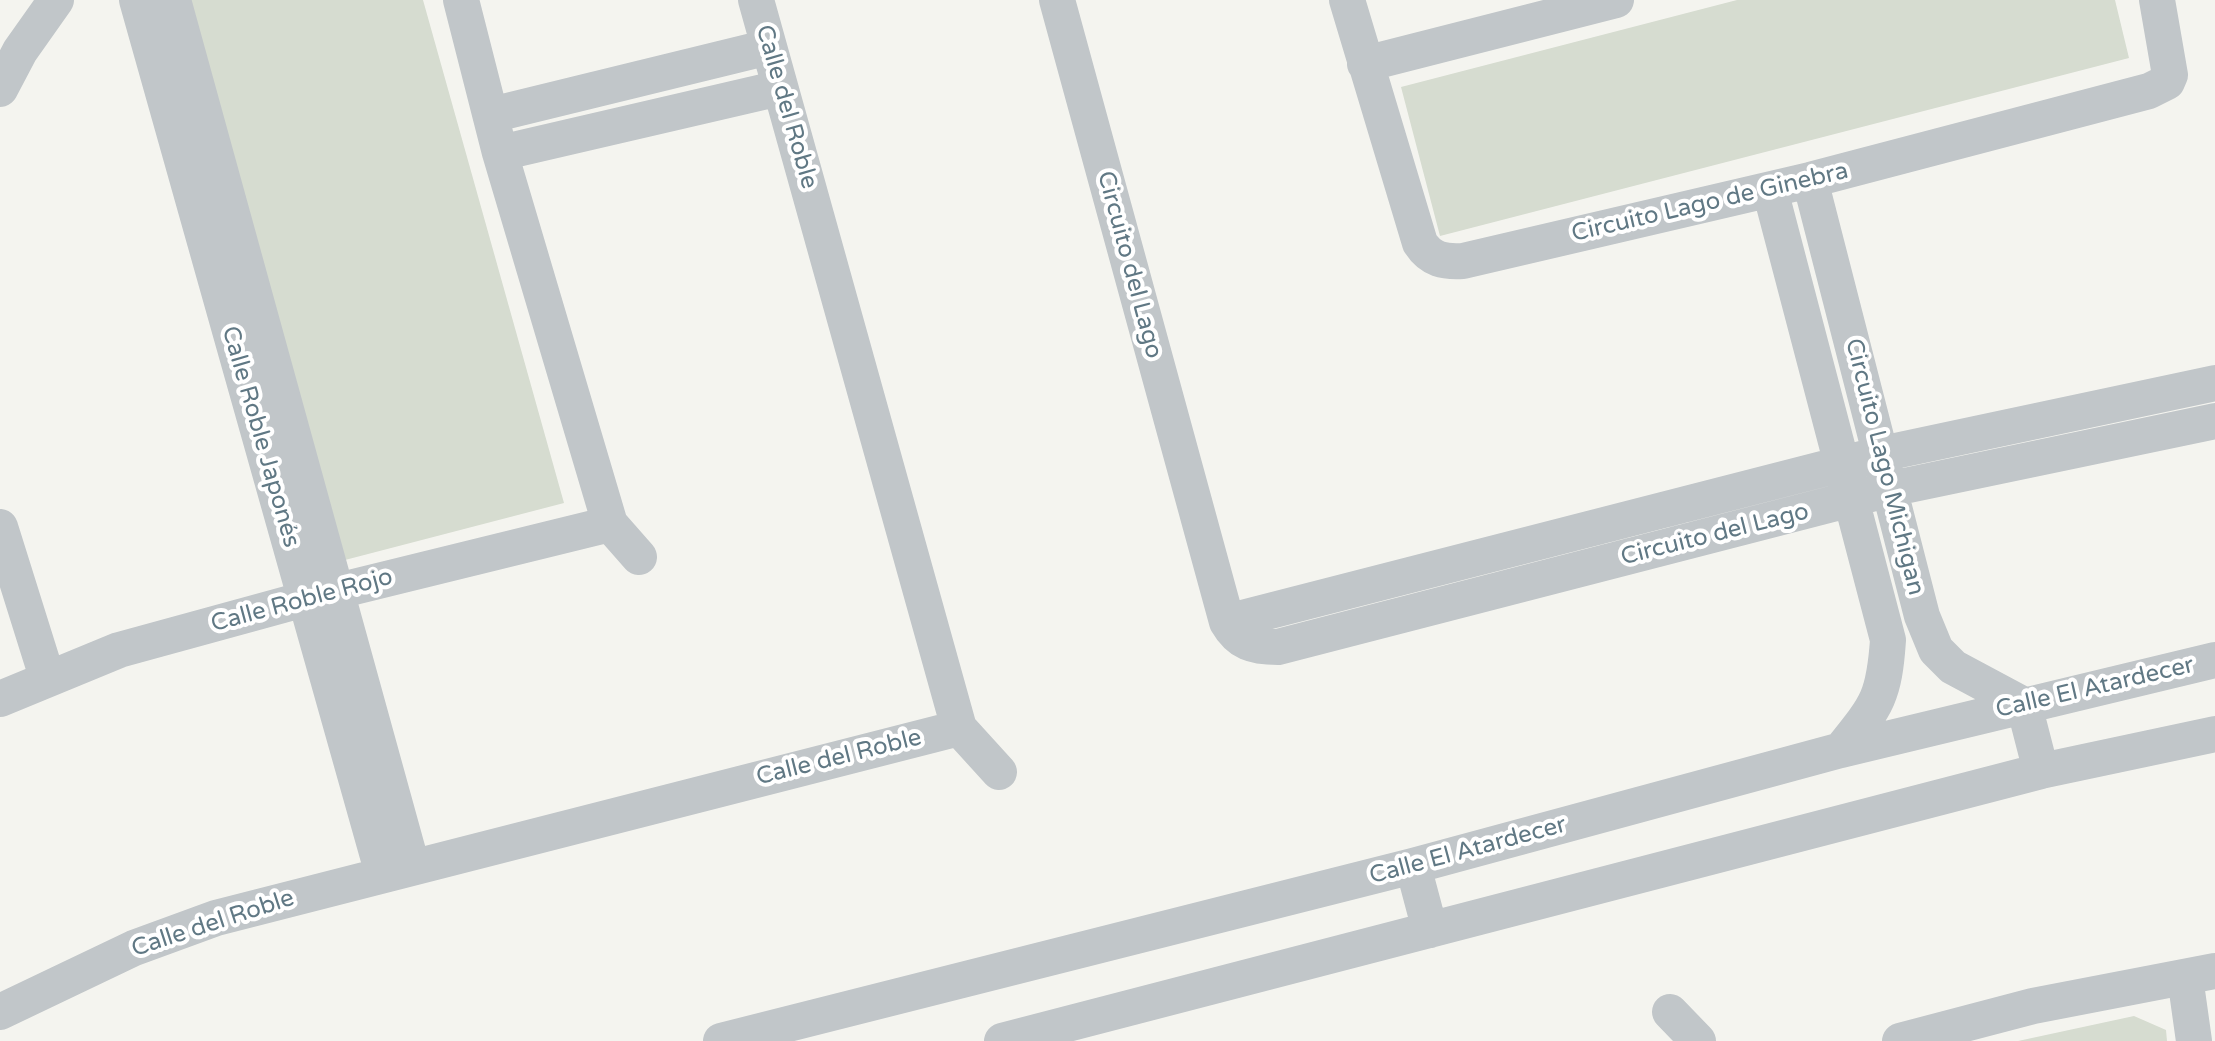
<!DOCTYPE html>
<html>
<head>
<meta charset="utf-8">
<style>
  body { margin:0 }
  canvas { display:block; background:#f4f4ef }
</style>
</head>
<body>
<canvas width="2215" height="1041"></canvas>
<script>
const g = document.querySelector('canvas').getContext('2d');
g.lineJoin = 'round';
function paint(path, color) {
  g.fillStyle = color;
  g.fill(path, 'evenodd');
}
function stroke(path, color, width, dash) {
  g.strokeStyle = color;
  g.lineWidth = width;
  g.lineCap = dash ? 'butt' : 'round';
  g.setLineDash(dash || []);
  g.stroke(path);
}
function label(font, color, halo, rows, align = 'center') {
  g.font = font + ' "Varela Round",sans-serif';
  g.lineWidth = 8;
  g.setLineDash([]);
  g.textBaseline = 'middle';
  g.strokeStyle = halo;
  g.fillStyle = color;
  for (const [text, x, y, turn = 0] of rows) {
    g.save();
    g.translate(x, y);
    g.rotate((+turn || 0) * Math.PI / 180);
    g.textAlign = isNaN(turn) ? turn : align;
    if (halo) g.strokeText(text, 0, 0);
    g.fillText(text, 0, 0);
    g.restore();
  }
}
paint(new Path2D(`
  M184,0H423L564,503L345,560Z
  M1737,0H2115L2129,58L1440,236L1401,87Z
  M2134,1016L2166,1030L2167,1041H2018Z`), '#d6dcd0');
stroke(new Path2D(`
  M137,0L383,874
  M173,0L412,866
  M461,0L500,153L610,524L639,557
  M756,0L959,728L999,772
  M1057,0L1227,622C1239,643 1253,647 1278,647L1890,489L2215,421
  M1347,0L1420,243C1431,260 1444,262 1463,261L1810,180L2149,91L2167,82L2170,75L2157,0
  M1365,64L1616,0
  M0,89L20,51L56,0
  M491,115L769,47
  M500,153L780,88
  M1810,180L1922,616L1936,650L1953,667L2024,705L2041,771
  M1770,190L1888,640C1884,698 1877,705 1841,750
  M0,527L47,677
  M1227,622L1881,454L2215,383
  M0,699L119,650L305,599L610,524
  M1413,866L1430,930
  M2185,977L2194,1041
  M0,1012L134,948L216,918L959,728
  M1670,1012L1698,1041
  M721,1041L1413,866L1841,750L2215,660
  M1002,1041L2041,771L2215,734
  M1900,1041L2033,1006L2215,971`), '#c1c6c9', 36);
label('24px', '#607884', '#fff', [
  ["Calle del Roble",786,107,74],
  ["Circuito Lago de Ginebra",1710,203,-13],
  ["Circuito del Lago",1129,265,75],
  ["Calle Roble Japonés",260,437,74],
  ["Circuito Lago Michigan",1884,467,76],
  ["Circuito del Lago",1715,535,-14],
  ["Calle Roble Rojo",302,601,-15],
  ["Calle El Atardecer",2095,688,-13],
  ["Calle del Roble",839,758,-14],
  ["Calle El Atardecer",1468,851,-15],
  ["Calle del Roble",213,924,-18]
]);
</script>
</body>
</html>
